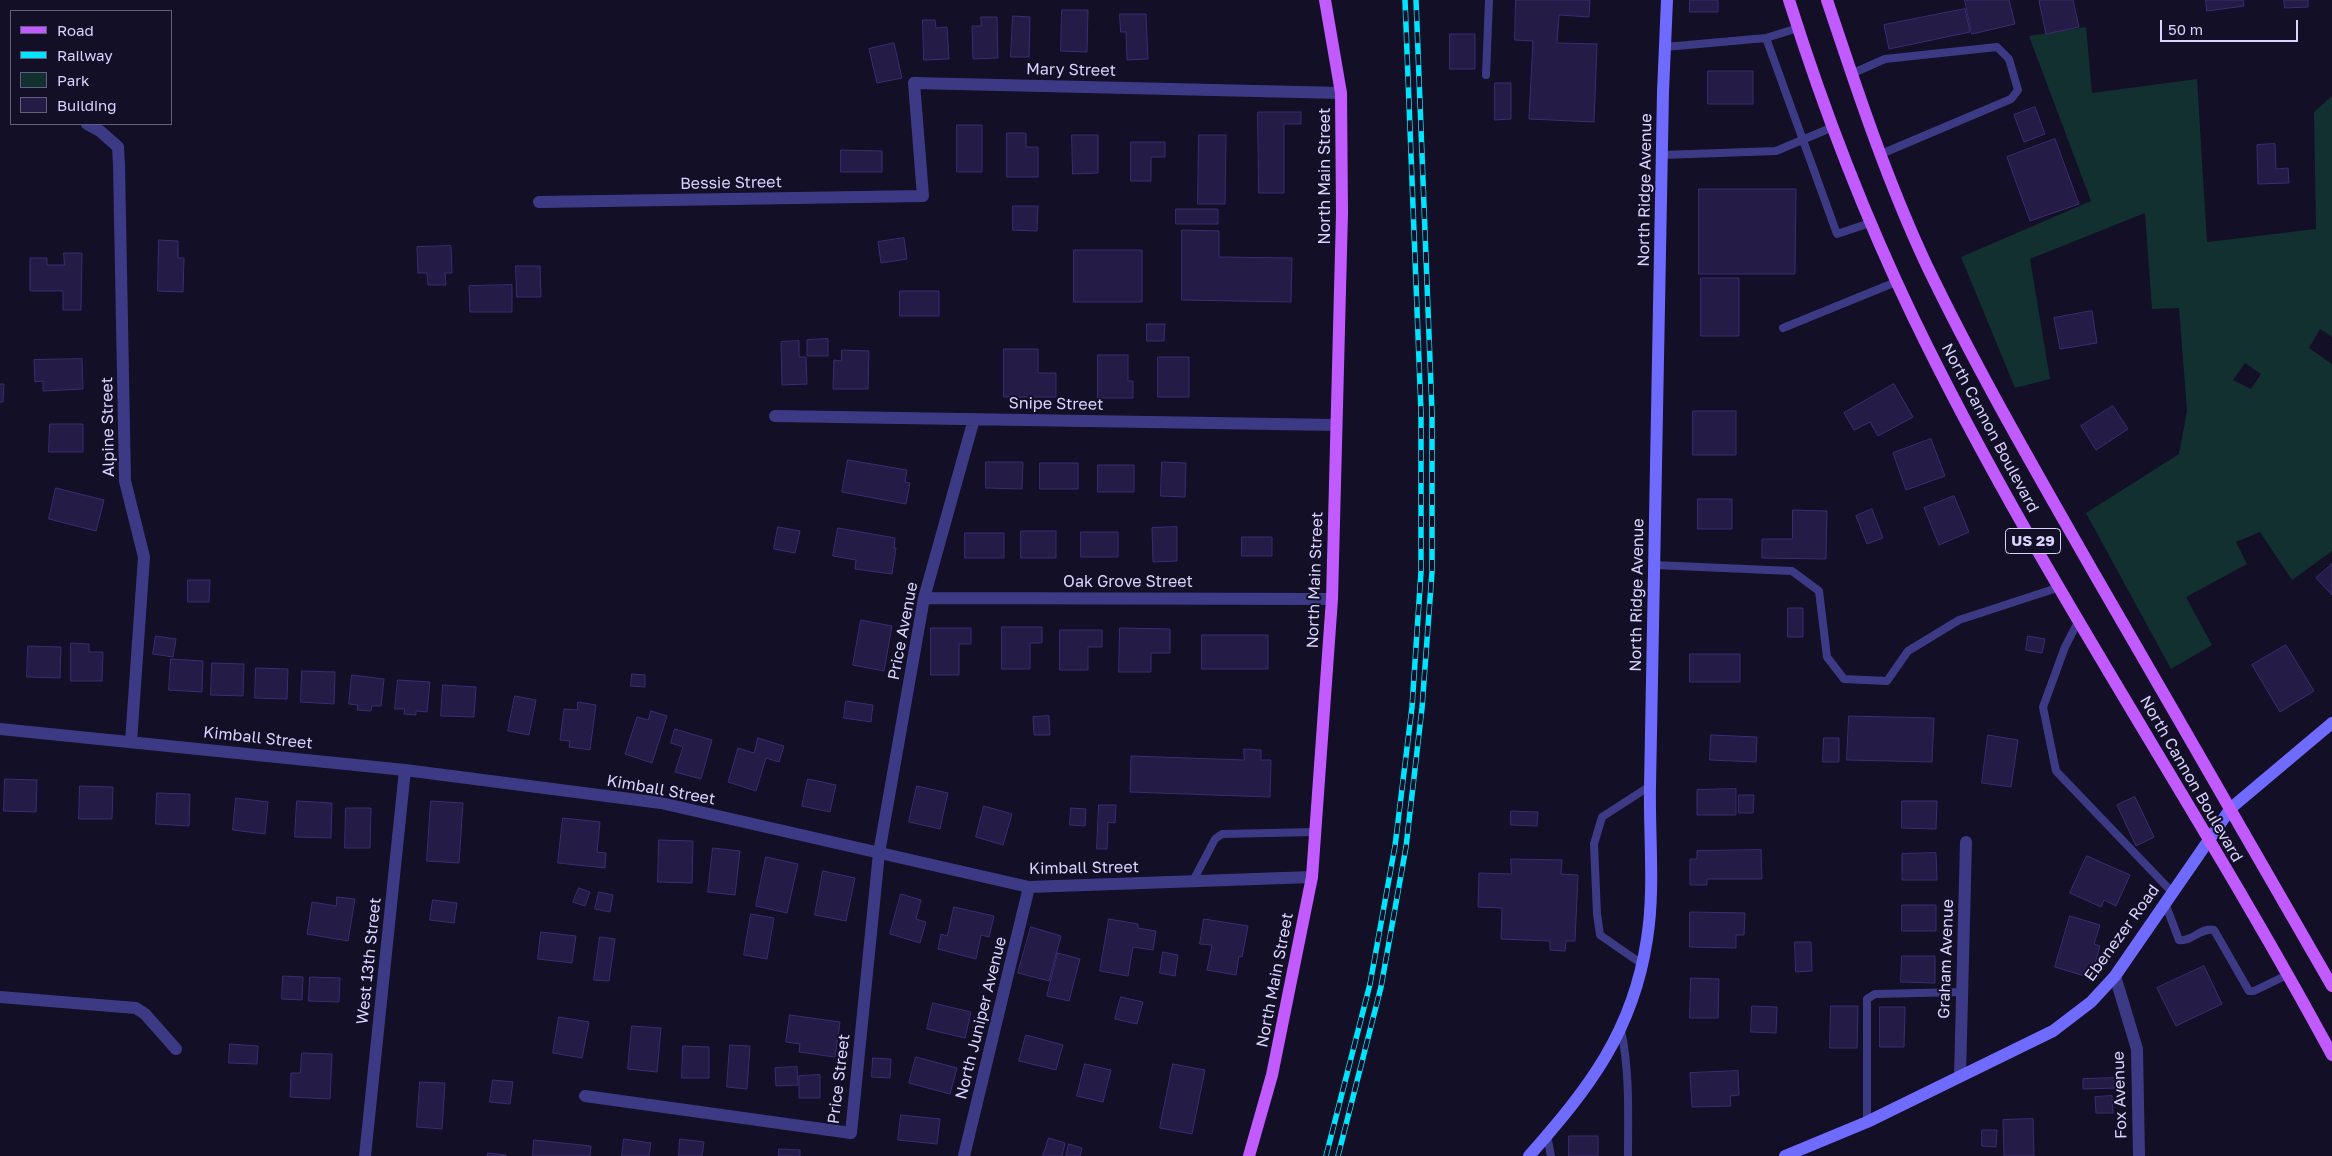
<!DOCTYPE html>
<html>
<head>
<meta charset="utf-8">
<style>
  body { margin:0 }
  #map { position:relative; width:2332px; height:1156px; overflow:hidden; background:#130f26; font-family:"Golos Text",sans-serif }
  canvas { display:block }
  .legend { position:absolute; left:10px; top:10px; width:162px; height:115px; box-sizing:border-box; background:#130f26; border:1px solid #625e7d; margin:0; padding:6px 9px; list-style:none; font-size:15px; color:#d9d4ff }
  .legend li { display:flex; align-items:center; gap:10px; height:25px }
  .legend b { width:25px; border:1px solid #625e7d }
  .scale { position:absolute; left:2160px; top:20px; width:138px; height:22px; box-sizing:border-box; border:2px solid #d9d4ff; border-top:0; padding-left:6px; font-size:15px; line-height:18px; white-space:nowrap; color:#d9d4ff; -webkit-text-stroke:4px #130f26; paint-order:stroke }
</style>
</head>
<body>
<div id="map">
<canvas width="2332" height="1156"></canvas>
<ul class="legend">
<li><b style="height:6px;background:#c25bff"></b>Road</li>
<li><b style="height:6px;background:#00e5ff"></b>Railway</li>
<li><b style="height:14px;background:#12302f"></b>Park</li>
<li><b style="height:14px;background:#241b47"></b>Building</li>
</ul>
<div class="scale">50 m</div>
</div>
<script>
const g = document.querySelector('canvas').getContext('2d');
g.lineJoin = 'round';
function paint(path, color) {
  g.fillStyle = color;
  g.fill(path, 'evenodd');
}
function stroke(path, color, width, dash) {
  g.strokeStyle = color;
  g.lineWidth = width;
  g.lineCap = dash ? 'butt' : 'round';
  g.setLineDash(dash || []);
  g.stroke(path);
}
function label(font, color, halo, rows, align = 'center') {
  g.font = font + ' "Golos Text",sans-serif';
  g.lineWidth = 4;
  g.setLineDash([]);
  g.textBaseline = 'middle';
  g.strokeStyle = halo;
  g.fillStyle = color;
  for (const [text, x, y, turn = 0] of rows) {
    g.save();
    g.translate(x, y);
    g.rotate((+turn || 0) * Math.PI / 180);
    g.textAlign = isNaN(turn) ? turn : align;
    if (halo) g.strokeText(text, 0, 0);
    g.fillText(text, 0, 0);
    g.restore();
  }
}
paint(new Path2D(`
  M2086,27L2092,93L2197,79L2207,242L2316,229L2314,112L2332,96V337L2320,329L2309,348L2332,364V551L2292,580L2260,532L2236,542L2247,564L2186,597L2212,645L2171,669L2086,513L2179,454L2187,411L2179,308L2152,309L2145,213L2030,259L2050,379L2015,388L1961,257L2091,201L2029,36ZM2245,363L2261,374L2251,389L2233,380Z`), '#12302f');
const building = new Path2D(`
  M1516,0H1590L1589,17L1559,15L1557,43L1597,44L1594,122L1529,119L1533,41L1515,40Z
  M1690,0H1718V12H1690Z
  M1965,0H2009L2015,24L1972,34Z
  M2043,0H2073L2079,27L2046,34L2039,1Z
  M2206,0H2243L2244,6L2207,11Z
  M2284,0H2308V7L2285,8Z
  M1965,9L1970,32L1889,49L1884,25Z
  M1062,10H1088L1087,52L1061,51Z
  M1120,14H1146L1148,59L1127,60L1126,32H1121Z
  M1013,16L1030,17L1029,57H1011Z
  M981,17H997L998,58L973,59L972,26H981Z
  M923,20H935L936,28L947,27L949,59L924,60Z
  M1450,34H1475V69H1450Z
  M894,43L902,78L877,83L869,49Z
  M1708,71H1753V104H1708Z
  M1495,83H1511V119L1495,120Z
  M2035,107L2045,134L2024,142L2014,115Z
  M1258,112H1301V124H1284V193H1259Z
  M957,125H982V172H957Z
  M1007,133H1026V147H1038V177H1007Z
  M1072,135H1098V173L1073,174Z
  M1199,135H1226L1225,204H1198Z
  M2055,139L2079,204L2030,221L2007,157Z
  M1131,142H1165V157H1151V181H1131Z
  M2275,144L2276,169L2288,168L2289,183L2258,184L2257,145Z
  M841,150L882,151V172H841Z
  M1699,189H1796L1795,274H1699Z
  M1013,206H1038L1037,231L1013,230Z
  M1176,209H1218V224H1176Z
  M1182,230L1219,231V257L1292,258L1291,302L1182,300Z
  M904,238L907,259L881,263L878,242Z
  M159,240L178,241V258H184L183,292L158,291Z
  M451,246L452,273H445L446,285H428L427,273H418L417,247Z
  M1074,250H1142V302H1074Z
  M64,253H82L81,310H63V291H30V258H47V265H64Z
  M516,266H540L541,297H517Z
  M1701,278H1739V336H1701Z
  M512,285V312H470L469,286Z
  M900,291H939V316H900Z
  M2092,311L2097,343L2060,349L2054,318Z
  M1147,324H1165L1164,341H1147Z
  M828,339V356H807V340Z
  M799,341V357H806L807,384L782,385L781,342Z
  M1004,349H1038V373H1056V397H1004Z
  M842,350L869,351L868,389H833L834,360L841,361Z
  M1098,355H1128V381H1133V398H1098Z
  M1158,357H1189V397H1158Z
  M82,359L83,389L43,391V381L35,382L34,360Z
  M0,384H4L3,402H0Z
  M1894,384L1913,417L1878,436L1870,422L1854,430L1844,413Z
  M2113,406L2128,429L2096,450L2081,426Z
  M1693,411H1736V455H1693Z
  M50,424H83V452H49Z
  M1931,439L1945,476L1906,490L1893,453Z
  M848,460L907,470L905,482L910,483L906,504L842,492Z
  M986,462H1023L1022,489L986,488Z
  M1162,462L1186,463L1185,497L1161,496Z
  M1040,463H1078V489H1040Z
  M1098,465H1134V492H1098Z
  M56,488L104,500L96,531L49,519Z
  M1954,496L1969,532L1939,545L1924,508Z
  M1698,499H1732V529H1698Z
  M1872,509L1883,538L1867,544L1856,516Z
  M1793,510L1827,511L1826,559L1762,558V539H1792Z
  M778,527L800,531L795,553L774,549Z
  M1177,527V561L1153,562L1152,528Z
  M838,528L895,538L894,548H896L892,574L855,569L856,560L833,556Z
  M1021,531H1056V558H1021Z
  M1081,532H1118V557H1081Z
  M965,533H1004V558H965Z
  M1242,537H1272V556H1242Z
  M2332,564V595L2316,578Z
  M188,580H210L209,602H188Z
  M1788,608H1803V637H1788Z
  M861,620L892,626L884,671L853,665Z
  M1002,627H1042V643H1030V669H1002Z
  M931,628H971V644H959V675H931Z
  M1120,628L1170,629V653H1151V672H1119Z
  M1060,630H1102V647H1088V670H1060Z
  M1202,635H1268V669H1202Z
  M156,636L176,639L173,657L153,654Z
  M2028,636L2045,639L2042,653L2026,650Z
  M71,643L89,644V652H103L102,681H71Z
  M2286,645L2314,691L2280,712L2252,665Z
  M28,646L61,647L60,678L27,677Z
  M1690,654H1740V682H1690Z
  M171,659L203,661L202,692L169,690Z
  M212,663L244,664L243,696L211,695Z
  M256,668L288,669L287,699L255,698Z
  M302,671L335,672L334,704L301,702Z
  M632,674L645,675V687L631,686Z
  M352,675L384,679L381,706H372L371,711L357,710L358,705L349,704Z
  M398,680L430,682L427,712L416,711V715L404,714L405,709H395Z
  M443,685L476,687L474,717L441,716Z
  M515,696L536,700L529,735L508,731Z
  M846,701L873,705L871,722L844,718Z
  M578,702L596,705L590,750L569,747L570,741L560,740L564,709L577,710Z
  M651,711L667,716L652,763L625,754L637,717L648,720Z
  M1049,716L1050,735H1034L1033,717Z
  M1849,716L1934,718L1932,762L1847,760Z
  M675,729L712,740L701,779L675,772L683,747L671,743Z
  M1711,735L1757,737L1756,762L1710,760Z
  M1988,735L2018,740L2011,787L1982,783Z
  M758,738L784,746L779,762L766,758L756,791L728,782L738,748L754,753Z
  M1824,738H1839V762H1823Z
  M1244,749L1261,750V760H1271L1270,797L1130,792L1131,756L1244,760Z
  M5,779L37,780L36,812L4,811Z
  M808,779L836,785L830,812L802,806Z
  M80,786L113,787L112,819H79Z
  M917,786L948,793L940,829L909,822Z
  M1736,789V815H1697V790Z
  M157,793L190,794L189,826L156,824Z
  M1739,795H1754L1753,813H1739Z
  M2135,797L2154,837L2136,846L2117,805Z
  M236,798L268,802L265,834L233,830Z
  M297,801L332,803L331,838L295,837Z
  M431,801L463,803L459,863L427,861Z
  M1902,801H1937L1936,829L1902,828Z
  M1099,805H1116L1115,823L1108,822L1107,849H1097Z
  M984,806L1012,814L1003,845L976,837Z
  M346,808H371L370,848H345Z
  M1071,808L1086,809L1085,826L1070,825Z
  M1511,811L1538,812L1537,826L1511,825Z
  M563,818L600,822L597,852L606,853L605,868L558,863Z
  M659,840L693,841L692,883L658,882Z
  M713,848L740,851L735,895L708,892Z
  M1761,850L1762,879H1707V885H1690V859H1697V851Z
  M1936,853L1937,880H1902V854Z
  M2087,856L2130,875L2116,906L2104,900L2101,907L2070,893Z
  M766,857L798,864L787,913L756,906Z
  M1511,859L1562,860L1561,874L1578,875L1575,941H1566L1565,951L1550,950V941L1501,939L1502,908L1478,907L1479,873L1511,874Z
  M823,871L855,878L846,921L815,915Z
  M579,888L590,892L585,906L573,902Z
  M599,892L613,895L610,912L595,909Z
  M901,894L921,900L916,919L926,922L920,943L890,934Z
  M337,897L355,899L348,941L307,934L312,902L336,906Z
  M433,900L457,903L454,923L430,920Z
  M1902,905H1936V931H1902Z
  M954,907L994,916L989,937L981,935L976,959L938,949L941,934L947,936Z
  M1690,912L1745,913L1744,935H1736V948L1690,947Z
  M751,914L774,918L767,959L744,955Z
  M2070,916L2100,925L2094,944L2100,946L2091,978L2055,967Z
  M1109,919L1138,924V928L1156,931L1153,950L1133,947L1128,976L1100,971Z
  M1204,919L1248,926L1242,957L1239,956L1236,975L1207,970L1212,945L1200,944Z
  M1031,927L1061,936L1049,981L1018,973Z
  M541,932L576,936L572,963L538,959Z
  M600,937L615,939L609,981L594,980Z
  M1795,942H1811L1812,971L1796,972Z
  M1163,952L1178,955L1175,976L1160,973Z
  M1058,953L1080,959L1069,1001L1047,996Z
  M1902,956H1935V983L1901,982Z
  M2204,966L2222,1004L2176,1026L2157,988Z
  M283,976L303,977L302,1000L282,999Z
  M310,977L340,978L339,1002L309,1001Z
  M1691,978L1719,979L1718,1018H1690Z
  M1121,997L1143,1002L1137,1024L1115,1019Z
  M933,1003L971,1012L965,1038L927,1029Z
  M1752,1006L1777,1007L1776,1033L1751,1032Z
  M1831,1006H1858L1857,1048H1830Z
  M1880,1007H1905L1904,1047H1880Z
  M790,1015L840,1022L835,1057L799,1052L800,1044L786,1042Z
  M559,1017L589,1022L582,1058L553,1053Z
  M632,1026L661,1028L657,1072L628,1069Z
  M1026,1035L1063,1045L1056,1070L1019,1061Z
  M230,1044L258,1046L257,1064L229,1063Z
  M730,1045L750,1046L747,1089L727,1087Z
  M683,1046L709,1047V1078H682Z
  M302,1053L332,1054L330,1099L290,1097L291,1073H300Z
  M916,1057L957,1068L950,1094L909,1083Z
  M873,1058L891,1059L890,1078L872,1077Z
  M1085,1064L1111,1070L1103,1102L1077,1096Z
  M1173,1064L1205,1070L1192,1134L1160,1128Z
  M797,1067L798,1085L776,1086L775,1068Z
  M1738,1071L1739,1095L1730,1096L1731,1106L1692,1107L1690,1073Z
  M820,1075V1098H799V1076Z
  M2116,1078L2117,1088L2083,1089V1079Z
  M493,1080L513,1082L510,1104L490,1102Z
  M420,1082L445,1083L442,1129L417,1127Z
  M2112,1096L2113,1113H2096L2095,1097Z
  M901,1115L940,1119L937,1144L898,1140Z
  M2033,1119L2034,1156H2004L2003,1120Z
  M1982,1130H1997L1996,1147L1982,1146Z
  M1569,1136H1598V1156H1569Z
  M1049,1138L1065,1143L1062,1156H1043Z
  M624,1139L651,1143L649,1156H622Z
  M680,1139L704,1142L702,1156H679Z
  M534,1140L591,1146L590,1156H533Z
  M1069,1144L1082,1148L1080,1156H1066Z
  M779,1149L800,1150V1156H779Z
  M488,1153L506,1155V1156H488Z`);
paint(building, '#241b47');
stroke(building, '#3b2d73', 1);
stroke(new Path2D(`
  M1798,28L1766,38L1837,234L1870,223
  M1665,47L1766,38
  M1851,74L1885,59L1997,47L2009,59L2018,90L2011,99L1881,154
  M1486,75L1489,0
  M1662,155L1776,151L1833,127
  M1783,328L1896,282
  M1654,565L1792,571L1819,591L1827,657L1844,679L1887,681L1908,651L1959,620L2060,587
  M2079,620L2065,647L2043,707L2056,771L2172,892
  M1193,881L1215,839L1222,834L1315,832
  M2165,903L2179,940C2192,942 2201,927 2214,930L2249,991H2254L2287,975
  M1642,964L1600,935L1597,914L1594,844L1602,817L1650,786
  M1621,1030C1630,1072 1628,1114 1628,1156
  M1867,1122V999L1875,994L1962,992
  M1547,1135L1551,1156`), '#3d3a85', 8);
stroke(new Path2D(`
  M87,124L100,131L118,147L119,165L125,481L144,557L131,742
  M539,202L923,196L914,83L1341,93
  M775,416L1336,425
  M924,598L1332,599
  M0,729L405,770L661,803L1029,887L1312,877
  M2115,976L2137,1049L2139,1156
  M0,997L136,1008L145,1014L176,1049
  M1960,1076L1966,842
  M585,1096L851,1133L879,853L924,598L974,419
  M365,1156L405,770
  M964,1156L1029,887`), '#3d3a85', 12);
stroke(new Path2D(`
  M1529,1156C1589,1088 1633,1032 1647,939C1655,889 1649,836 1650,786L1663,92L1667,0
  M1785,1156L1867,1122L2053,1031L2091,1002L2115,976L2231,808L2332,723`), '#6f6bff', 12);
stroke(new Path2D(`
  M1789,0C1823,108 1864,215 1913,317C2036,572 2198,806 2332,1055
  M1827,0C1857,90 1887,181 1927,266C1978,372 2037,473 2095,575C2174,712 2254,849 2332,986
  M1249,1156L1272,1075L1312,877L1332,599L1342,213L1341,93L1325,0`), '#c25bff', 12);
const rail = new Path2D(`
  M1326,1156L1370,984L1395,846L1412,707L1421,572V412L1405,0
  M1338,1156L1381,987L1406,847L1422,708L1432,572V412L1416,0`);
stroke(rail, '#00e5ff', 5.5);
stroke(rail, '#130f26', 4, [11]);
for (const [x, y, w] of [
  [2033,541,55]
]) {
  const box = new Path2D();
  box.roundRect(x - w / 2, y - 12.5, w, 25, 4);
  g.fillStyle = '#130f26';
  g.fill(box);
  stroke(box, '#d9d4ff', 1);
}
label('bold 15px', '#d9d4ff', null, [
  ["US 29",2033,541]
]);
label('16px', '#d9d4ff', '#130f26', [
  ["Mary Street",1071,70,1],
  ["North Main Street",1325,176,-90],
  ["Bessie Street",731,183,-1],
  ["North Ridge Avenue",1645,190,-89],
  ["Snipe Street",1056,404,1],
  ["Alpine Street",108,427,-91],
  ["North Cannon Boulevard",1990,428,62],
  ["North Main Street",1315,580,-88],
  ["Oak Grove Street",1128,582],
  ["North Ridge Avenue",1637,595,-89],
  ["Price Avenue",903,631,-79],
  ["Kimball Street",258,738,6],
  ["North Cannon Boulevard",2191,779,60],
  ["Kimball Street",661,790,10],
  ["Kimball Street",1084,868,-1],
  ["Ebenezer Road",2122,933,-54],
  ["Graham Avenue",1946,959,-88],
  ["West 13th Street",369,961,-84],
  ["North Main Street",1275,980,-79],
  ["North Juniper Avenue",981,1018,-76],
  ["Price Street",839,1079,-83],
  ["Fox Avenue",2120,1095,-92]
]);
</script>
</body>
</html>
